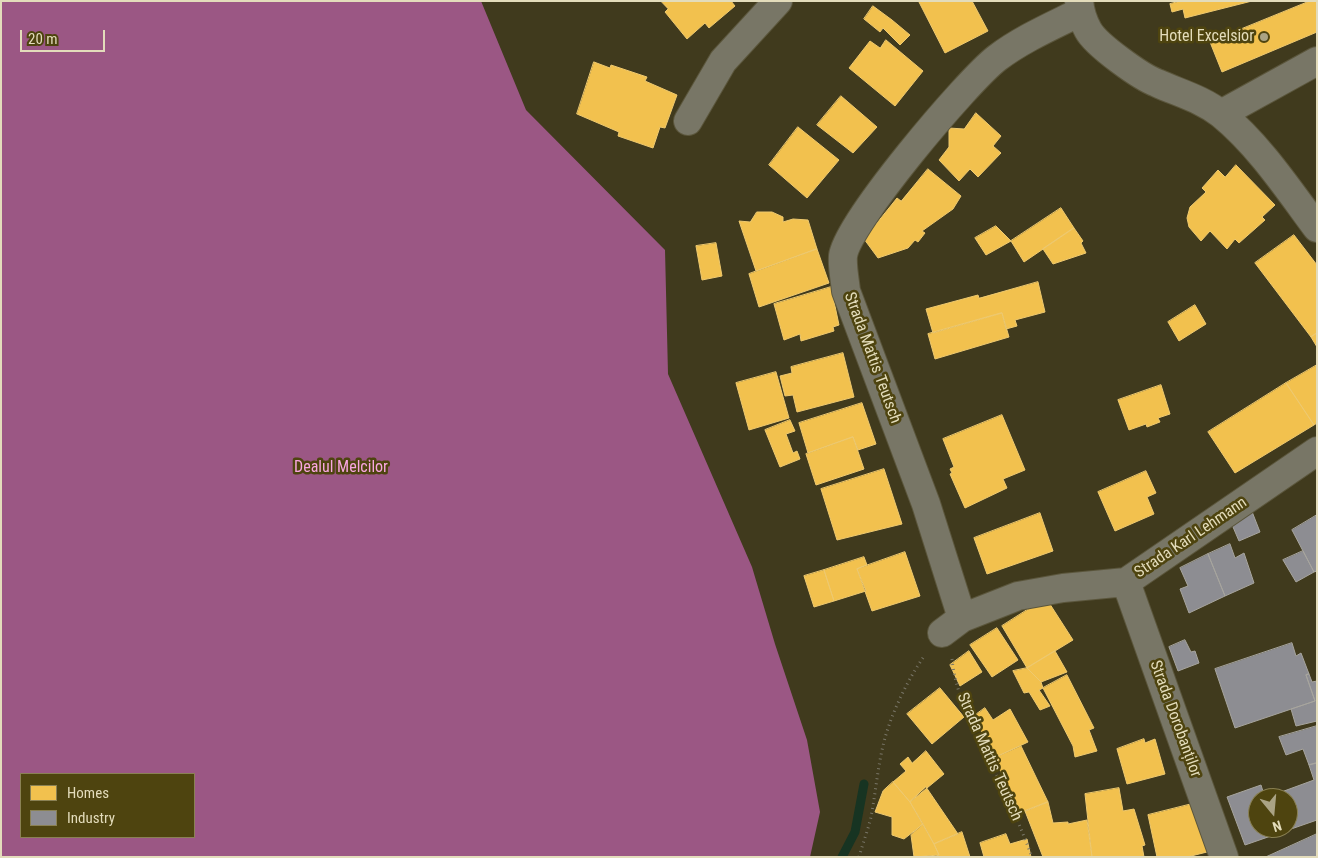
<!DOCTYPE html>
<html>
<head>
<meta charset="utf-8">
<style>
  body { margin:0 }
  #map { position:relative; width:1318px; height:858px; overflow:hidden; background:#403a1d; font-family:"Roboto Condensed",sans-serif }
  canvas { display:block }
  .frame { position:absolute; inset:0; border:2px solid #e3dcbb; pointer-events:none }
  .legend { position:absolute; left:20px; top:773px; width:175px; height:65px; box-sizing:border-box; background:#4e440f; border:1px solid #8a8154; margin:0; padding:6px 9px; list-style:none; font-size:15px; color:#e3dcbb }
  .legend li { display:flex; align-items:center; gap:10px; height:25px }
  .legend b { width:25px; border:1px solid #8a8154 }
  .north { position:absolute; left:1248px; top:788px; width:50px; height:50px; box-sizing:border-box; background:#4e440f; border:1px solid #8a8154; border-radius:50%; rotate:163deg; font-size:14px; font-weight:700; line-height:20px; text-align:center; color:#e3dcbb }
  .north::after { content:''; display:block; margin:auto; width:18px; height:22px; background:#aaa384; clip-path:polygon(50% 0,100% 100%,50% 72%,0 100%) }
  .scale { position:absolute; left:20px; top:30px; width:85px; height:22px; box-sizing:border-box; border:2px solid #e3dcbb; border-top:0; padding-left:6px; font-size:15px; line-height:18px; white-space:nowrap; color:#e3dcbb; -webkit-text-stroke:4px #4e440f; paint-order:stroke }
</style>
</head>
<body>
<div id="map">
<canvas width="1318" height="858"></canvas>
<div class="frame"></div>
<ul class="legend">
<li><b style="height:14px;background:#f2c14e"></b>Homes</li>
<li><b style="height:14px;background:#8d8d92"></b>Industry</li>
</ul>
<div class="north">N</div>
<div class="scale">20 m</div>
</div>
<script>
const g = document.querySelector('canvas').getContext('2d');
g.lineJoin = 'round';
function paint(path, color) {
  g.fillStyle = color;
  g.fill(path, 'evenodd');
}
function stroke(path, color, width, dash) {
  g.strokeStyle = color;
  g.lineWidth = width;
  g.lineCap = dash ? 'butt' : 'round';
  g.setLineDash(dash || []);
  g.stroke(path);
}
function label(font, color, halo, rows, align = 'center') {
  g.font = font + ' "Roboto Condensed",sans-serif';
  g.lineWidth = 5;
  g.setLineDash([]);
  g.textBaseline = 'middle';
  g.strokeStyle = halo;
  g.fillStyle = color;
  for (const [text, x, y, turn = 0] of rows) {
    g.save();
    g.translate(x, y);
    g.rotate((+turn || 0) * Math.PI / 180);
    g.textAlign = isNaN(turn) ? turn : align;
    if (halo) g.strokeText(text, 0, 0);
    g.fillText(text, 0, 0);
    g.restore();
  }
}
paint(new Path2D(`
  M1,1H481L526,110L665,250L668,374L752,567L775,644L807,740L820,812L810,857H1ZM21,774H194V837H21Z`), '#9b5784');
const homes = new Path2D(`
  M661,1H731L735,6L709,28L705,23L687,39L665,12L668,9Z
  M921,1H972L988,31L945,53L919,2Z
  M1181,1H1252L1185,18L1183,9L1172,12L1170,4Z
  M1310,1H1317V32L1222,72L1210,42Z
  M873,6L892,20L910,35L900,45L883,28L880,32L864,19Z
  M886,40L923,71L895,106L849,68L870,41L880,48Z
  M594,62L610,68L611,65L647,77L645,81L677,95L665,128L660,127L653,148L618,136L619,132L577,114Z
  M841,96L877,127L853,153L817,125Z
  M976,113L1001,136L993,146L1001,153L978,177L970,169L959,181L939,160L949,147V128L964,129Z
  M798,127L839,160L807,198L769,165Z
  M1236,165L1275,205L1262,217L1265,220L1239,243L1235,239L1227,249L1210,231L1201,241L1189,227L1187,218L1190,207L1206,192L1202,188L1218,170L1225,177Z
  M928,169L961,196L953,209L922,231L925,233L918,242L915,240L908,248L878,258L864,239L897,198L901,201Z
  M1061,208L1074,228L1024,262L1011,241Z
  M757,212H772L783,217V222L793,219L808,220L817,249L756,271L739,221L750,222Z
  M996,226L1011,241L986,255L975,238Z
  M1074,228L1083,241L1081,243L1086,253L1053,264L1043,249Z
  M1294,235L1317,265V333L1311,337L1255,263Z
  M716,243L722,276L702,280L696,246Z
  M817,249L829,283L759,307L749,274Z
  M1038,282L1045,312L1015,320L1017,326L1006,329L1002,313L933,333L926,309L978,295L979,298Z
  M831,287L839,325L833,327L834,331L801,341L800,334L784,340L774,304Z
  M1195,305L1206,324L1179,341L1168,322Z
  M1002,313L1009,337L935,359L928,334Z
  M1317,333V347L1311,337Z
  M843,353L854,397L797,412L793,395L785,396L780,376L792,373L791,367Z
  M1317,365V423L1314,425L1286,383Z
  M776,372L789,418L749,430L736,383Z
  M1286,383L1314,425L1235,473L1208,432Z
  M1161,385L1170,414L1158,418L1160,422L1147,427L1146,424L1129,430L1118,400Z
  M862,403L876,444L858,450L853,437L808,453L799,423Z
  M1002,415L1025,470L1003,479L1007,488L965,508L950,474L952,473L950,469L954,467L943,439Z
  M790,420L795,431L786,434L793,453L797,451L800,459L780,467L765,430Z
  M853,437L864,469L816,485L806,454Z
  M884,469L902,524L837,540L821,489Z
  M1146,471L1156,493L1147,497L1154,514L1115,531L1098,492Z
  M1040,513L1053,551L987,574L974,538Z
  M905,552L920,596L872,611L857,569Z
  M864,557L867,565L857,569L866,591L834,601L824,570Z
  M824,570L834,601L814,607L804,576Z
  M1046,598L1073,640L1027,668L1002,626Z
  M997,628L1018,660L992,677L970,645Z
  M969,651L982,672L960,686L950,665Z
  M1055,651L1067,672L1041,682L1027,668Z
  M1027,668L1041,682L1043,688L1039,690L1050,706L1040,710L1029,692L1024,693L1013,671Z
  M1067,675L1094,728L1089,730L1097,751L1075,757L1073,746L1043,688Z
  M940,688L964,717L932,744L907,714Z
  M985,708L993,720L1010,709L1028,742L994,758L974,716Z
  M1144,739L1145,743L1155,739L1165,774L1127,784L1117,749Z
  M1021,746L1048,802L1021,813L994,758Z
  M926,751L944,774L910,802L893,782L906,771L900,764L908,757L912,763Z
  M893,782L910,802L923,824L904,839L892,835V817L875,812L883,791Z
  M926,787L958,834L934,844L910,802Z
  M1119,788L1123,811L1134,809L1145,845L1142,846L1144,857H1092L1085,794Z
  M1048,802L1053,823L1068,822V824L1087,820L1092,857H1043L1025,811Z
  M1196,803L1207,852L1187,857H1157L1148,815Z
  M923,824L934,844L939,855L914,857L911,835Z
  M962,832L970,857H934L939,855L934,844Z
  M1006,834L1010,844L1027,839L1031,857H984L980,843Z`);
paint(homes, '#f2c14e');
stroke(homes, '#eec96f', 1);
const industry = new Path2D(`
  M1251,509L1260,532L1239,541L1230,520Z
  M1317,515V571L1314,572L1292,530Z
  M1230,544L1235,558L1244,553L1254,583L1225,596L1208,554Z
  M1303,551L1314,572L1296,582L1283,560Z
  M1208,554L1225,596L1189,613L1180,589L1188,586L1180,568Z
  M1185,640L1191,652L1195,651L1199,663L1178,671L1169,647Z
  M1292,643L1296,656L1301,653L1309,674L1306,675L1315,701L1235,728L1215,669Z
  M1309,674L1312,682L1317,681V721L1296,726L1291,709L1315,701L1306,675Z
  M1317,726V763L1309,765L1303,749L1286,755L1279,737Z
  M1317,763V820L1245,845L1227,797L1261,785L1265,798L1314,780L1309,765ZM1258,798H1288V828H1258Z
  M1317,834V857H1266Z`);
paint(industry, '#8d8d92');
stroke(industry, '#a7a59e', 1);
stroke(new Path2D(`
  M842,857L855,832L864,784`), '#173422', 9);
const minor = new Path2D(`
  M1079,1C1080,11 1083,21 1088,30C1096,45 1141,77 1157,83C1179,93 1202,99 1221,114C1259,145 1288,189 1317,228
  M1221,114L1317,61
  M688,121L723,61L778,1
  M1126,582L1224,857
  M962,618L926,504L846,291C845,280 842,267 843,256C847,223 967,81 997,58C1022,39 1052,26 1080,12
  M942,633L962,618L1018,596L1063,588L1126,582L1317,451`);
stroke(minor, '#5b563c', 30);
stroke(new Path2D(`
  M952,659C956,699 978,737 995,773C1009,800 1021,828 1032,857
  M859,857C863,843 868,830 871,817C876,791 878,763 885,738C892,712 909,677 925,655`), '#797668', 3, [1, 4]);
stroke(minor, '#787666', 28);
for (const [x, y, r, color] of [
  [1264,37,5,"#aaa384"]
]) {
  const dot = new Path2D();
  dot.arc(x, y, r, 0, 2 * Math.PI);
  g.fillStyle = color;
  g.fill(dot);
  stroke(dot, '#4e440f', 2);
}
label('16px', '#e3dcbb', '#4e440f', [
  ["Hotel Excelsior",1254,37]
], 'right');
label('16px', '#e3dcbb', '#4e440f', [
  ["Strada Mattis Teutsch",872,358,70],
  ["Strada Karl Lehmann",1191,538,-34],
  ["Strada Dorobanților",1175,719,70],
  ["Strada Mattis Teutsch",989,757,66]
]);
label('16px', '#f9a6e1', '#4e440f', [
  ["Dealul Melcilor",341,468]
]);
</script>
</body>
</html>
